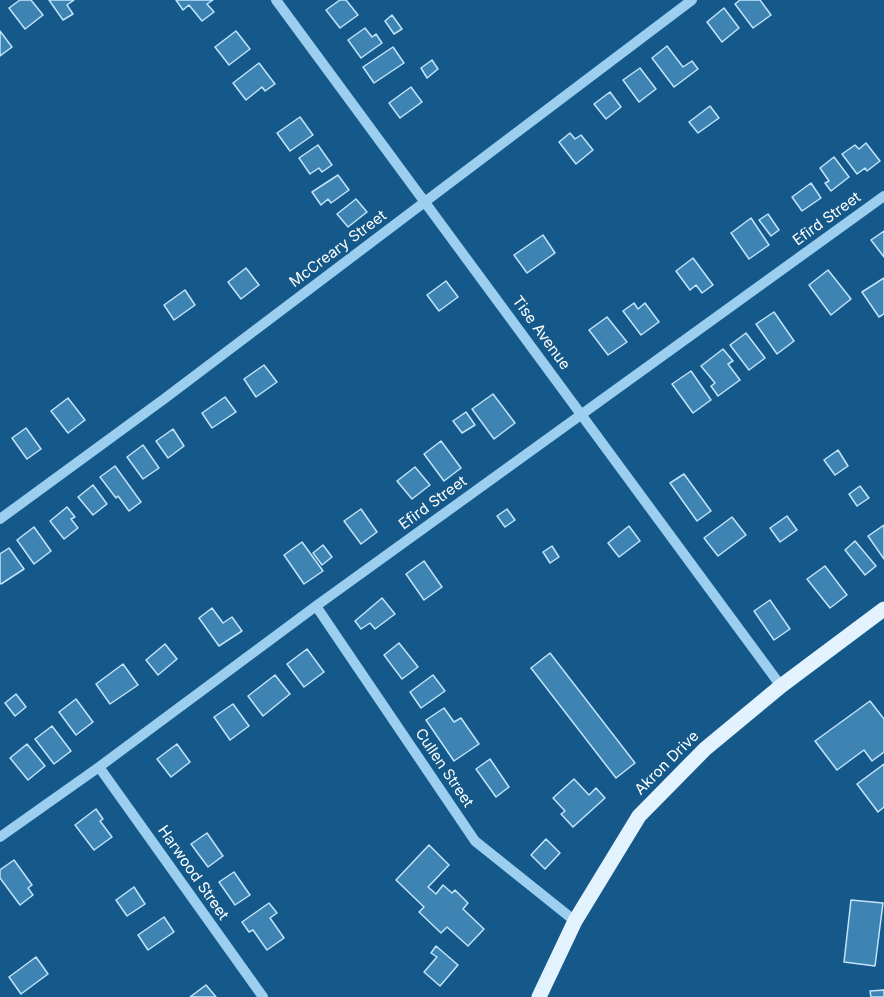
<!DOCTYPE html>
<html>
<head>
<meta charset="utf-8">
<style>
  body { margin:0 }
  canvas { display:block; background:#145989 }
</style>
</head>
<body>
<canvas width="884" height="997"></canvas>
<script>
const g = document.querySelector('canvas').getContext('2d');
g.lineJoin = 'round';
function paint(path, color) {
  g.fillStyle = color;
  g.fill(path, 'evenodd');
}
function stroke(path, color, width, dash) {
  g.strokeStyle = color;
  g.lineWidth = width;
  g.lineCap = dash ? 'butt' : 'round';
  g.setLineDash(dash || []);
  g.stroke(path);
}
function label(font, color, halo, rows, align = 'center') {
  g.font = font + ' Inter,sans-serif';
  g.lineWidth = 5;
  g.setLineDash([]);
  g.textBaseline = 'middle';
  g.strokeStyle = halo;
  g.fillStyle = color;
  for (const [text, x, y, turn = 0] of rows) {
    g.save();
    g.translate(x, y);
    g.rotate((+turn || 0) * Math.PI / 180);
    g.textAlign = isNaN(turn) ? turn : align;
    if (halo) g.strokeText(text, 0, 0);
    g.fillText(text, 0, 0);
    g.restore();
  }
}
const building = new Path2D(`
  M20,0H31L43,15L25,29L9,8Z
  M49,0H74L67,5L73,14L63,20Z
  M176,0H213L207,4L214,12L202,21L189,5L183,10Z
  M340,0H346L358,15L340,28L326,10Z
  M740,0H760L771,15L753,28L735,4Z
  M724,8L739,28L722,42L707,22Z
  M392,15L402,29L394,34L385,21Z
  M365,28L372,37L376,34L382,43L361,58L348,40Z
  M0,31L12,47L0,56Z
  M236,31L250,49L229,65L215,47Z
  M667,46L683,67L692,61L698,69L674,87L652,58Z
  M393,47L404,63L374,83L363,67Z
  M432,60L438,69L427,78L421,68Z
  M259,63L275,84L265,91L262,87L246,100L233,83Z
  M640,68L656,89L639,102L623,80Z
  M411,87L422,102L400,118L389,103Z
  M610,92L621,107L606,119L594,104Z
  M710,106L719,118L698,133L689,122Z
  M300,117L313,135L290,151L277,133Z
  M570,133L575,139L581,135L593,150L576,164L559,142Z
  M866,143L880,161L867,171L865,168L857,174L842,154L855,145L859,149Z
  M318,145L332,165L322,172L319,168L310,174L299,158Z
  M834,157L849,177L831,191L825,183L829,181L820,168Z
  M338,175L349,190L331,203L328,199L321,205L312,192Z
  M811,183L821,198L802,211L792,197Z
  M356,199L367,212L348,227L337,214Z
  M768,214L779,230L771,236L759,220Z
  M751,218L769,245L749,259L731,233Z
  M884,231V257L871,240Z
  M543,235L555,253L527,273L514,255Z
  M693,258L713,285L702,293L696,285L690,290L676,271Z
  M246,268L259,285L241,299L228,282Z
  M828,270L851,299L831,315L809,285Z
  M884,278V314L879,317L862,292Z
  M446,281L458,297L439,311L427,295Z
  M185,290L195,305L174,320L164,305Z
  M634,303L638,309L645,303L659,322L641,335L623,311Z
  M774,312L794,341L777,354L756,324Z
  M607,317L627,342L608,355L589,330Z
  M746,333L765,358L749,370L730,345Z
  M723,349L733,361L728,364L740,380L718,396L711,386L715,383L701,366Z
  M264,365L277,382L256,397L244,379Z
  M691,371L711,400L693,413L672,384Z
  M493,394L515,423L494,439L472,409Z
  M225,397L236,412L212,428L202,413Z
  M68,398L85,420L68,433L51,411Z
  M466,412L475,425L462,433L453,421Z
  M26,428L41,449L27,459L12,438Z
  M173,429L184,446L168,458L156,441Z
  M441,441L461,468L444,481L424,454Z
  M143,445L159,468L143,479L127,457Z
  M838,450L848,466L835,475L824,460Z
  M115,466L141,502L129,511L118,496L116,498L100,477Z
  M415,467L430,485L412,499L397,481Z
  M684,474L711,511L697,521L670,483Z
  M93,485L107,504L93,515L78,497Z
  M860,486L869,498L857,506L849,494Z
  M67,507L75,517L71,519L78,528L64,539L50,521Z
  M361,509L377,532L361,544L344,521Z
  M507,509L515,520L505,527L497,516Z
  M787,516L797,530L780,542L770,528Z
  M732,517L746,535L718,556L704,538Z
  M884,525V559L868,536Z
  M629,526L640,541L619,557L608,543Z
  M34,527L51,551L34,564L17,540Z
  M855,541L876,566L865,575L845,550Z
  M302,542L323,571L304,584L284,555Z
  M323,545L332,557L322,565L313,553Z
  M552,546L559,557L550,563L543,552Z
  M9,548L24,569L1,584L0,583V554Z
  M424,561L442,587L424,600L406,574Z
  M825,566L847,595L830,608L807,579Z
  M382,598L395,614L375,629L370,623L361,629L355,621Z
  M770,600L790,629L774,640L754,611Z
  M212,608L223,623L232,617L242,631L219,646L199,618Z
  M399,643L418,667L402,679L384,655Z
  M165,644L177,659L158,675L146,660Z
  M307,649L324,672L304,687L287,664Z
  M550,653L635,763L616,778L531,668Z
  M123,664L138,685L110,704L96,684Z
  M275,675L290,694L263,716L248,696Z
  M433,675L445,691L421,708L410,692Z
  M16,694L26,707L15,716L5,703Z
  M76,699L93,722L76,735L59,712Z
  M870,701L884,719V752L872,761L864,750L837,770L815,741Z
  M233,704L249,726L230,740L214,717Z
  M444,708L454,722L461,718L479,744L454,761L426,720Z
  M52,726L71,751L54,764L35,739Z
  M27,744L45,766L28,780L10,758Z
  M177,744L190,762L171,777L157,759Z
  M490,759L509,787L496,797L476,769Z
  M884,764V807L878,812L857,784Z
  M574,779L589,795L596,788L605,798L573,827L561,814L565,811L553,798Z
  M96,809L103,819L100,821L112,837L94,850L75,825Z
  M207,833L223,856L208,867L191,844Z
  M546,839L560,853L545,869L531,855Z
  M429,845L449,865L428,887L436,894L443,885L452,893L455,890L468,903L463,909L484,929L468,946L447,927L441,933L419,912L424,907L396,880Z
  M14,860L32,885L28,888L33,895L20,905L0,878V870Z
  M234,872L250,895L235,905L219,882Z
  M134,887L145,904L127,916L116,900Z
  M851,900L883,903L875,966L844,962Z
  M269,903L277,913L270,918L284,938L267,950L253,930L249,932L242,922Z
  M164,917L174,932L148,950L138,935Z
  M436,946L458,965L440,986L424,972L437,957L431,953Z
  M36,957L48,974L21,994L9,977Z
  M206,985L216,997H190Z
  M884,990V997H871L870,991Z`);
paint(building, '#3d84b2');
stroke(building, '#c1e4fb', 1.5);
stroke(new Path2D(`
  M276,0L781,686
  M0,519L164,399L692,0
  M316,606L475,841L575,921
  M99,767L263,997
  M0,837L99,767L316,606L884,196`), '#9bceef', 10);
stroke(new Path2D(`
  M539,997L575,921L639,816L705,749L781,686L884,609`), '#e3f2ff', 15);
label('15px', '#fff', '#145989', [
  ["Efird Street",827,219,-36],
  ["McCreary Street",338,249,-37],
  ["Tise Avenue",541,333,54],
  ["Efird Street",433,503,-36],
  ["Akron Drive",667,763,-45],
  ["Cullen Street",444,768,56],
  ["Harwood Street",193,873,55]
]);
</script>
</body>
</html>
